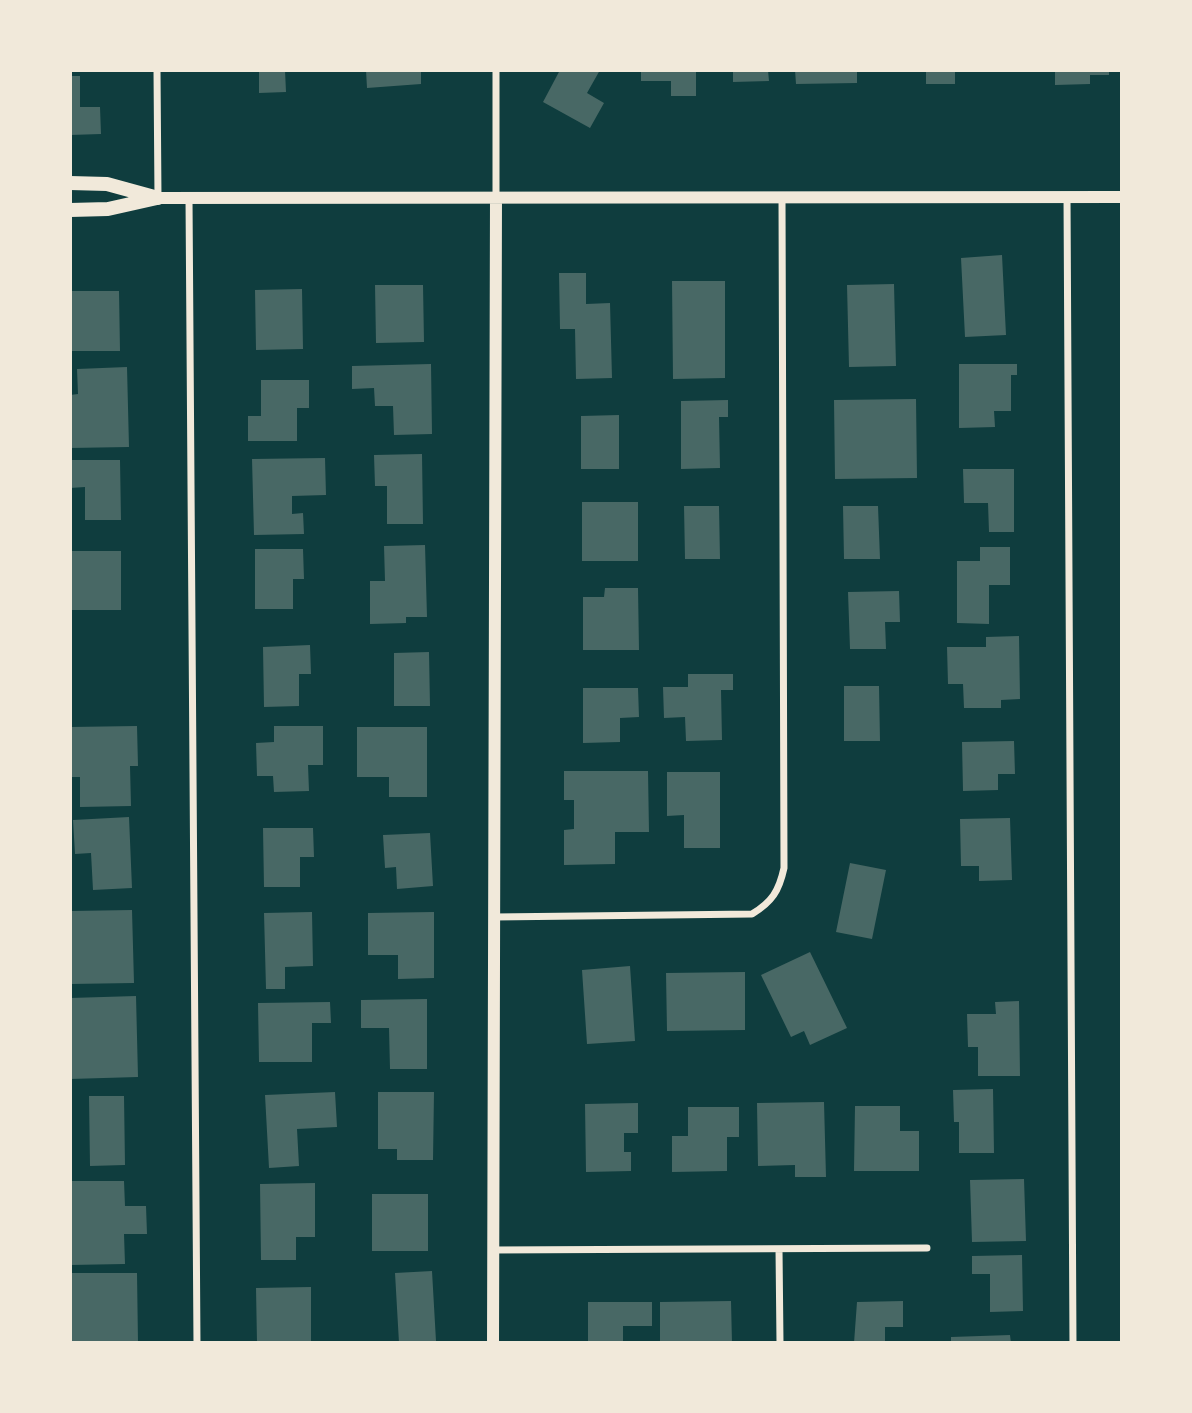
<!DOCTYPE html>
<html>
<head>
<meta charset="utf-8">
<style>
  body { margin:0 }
  #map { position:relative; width:1192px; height:1413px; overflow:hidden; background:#0f3d3e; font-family:Jost,sans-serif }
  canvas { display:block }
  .frame { position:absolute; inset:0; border:72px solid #f1e9da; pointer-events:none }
</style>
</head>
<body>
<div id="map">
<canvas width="1192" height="1413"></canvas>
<div class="frame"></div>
</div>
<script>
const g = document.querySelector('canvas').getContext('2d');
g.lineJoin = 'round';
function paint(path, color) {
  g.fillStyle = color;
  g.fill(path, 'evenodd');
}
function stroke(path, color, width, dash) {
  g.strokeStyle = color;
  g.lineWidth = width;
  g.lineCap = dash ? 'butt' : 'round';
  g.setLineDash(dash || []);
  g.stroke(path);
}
paint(new Path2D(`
  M259,70H285L286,92L259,93Z
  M366,70H421V84L367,88Z
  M560,70H600L587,93L604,103L590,128L543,102Z
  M641,70H696V96H671V81H641Z
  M733,70H768L769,81L733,82Z
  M795,70H857V83L796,84Z
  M926,70H955V84H926Z
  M1055,70H1109V75H1090V84L1055,85Z
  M70,76H80V107H100L101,134L70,135Z
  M1002,255L1006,335L965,337L961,258Z
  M559,273H586V304L610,303L612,378L576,379L575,329H560Z
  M672,281H725V378L673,379Z
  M894,284L896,366L849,367L847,285Z
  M375,285H423L424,342L376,343Z
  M302,289L303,349L256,350L255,290Z
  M72,291H119L120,351H72Z
  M431,364L432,434L394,435L393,406H375L374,388L352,389V366Z
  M959,364H1017V375H1011V411H994L995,427L959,428Z
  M127,367L129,447L70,448V395L78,394L77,369Z
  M261,380H309V408H297V441H248V416H261Z
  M916,399L917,478L835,479L834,400Z
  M728,400V417H719L720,468L681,469V401Z
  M619,415V469H581V416Z
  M422,454L423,524H387V486H375L374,455Z
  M325,458L326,495L292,496V514L303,513L304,534L254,535L252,459Z
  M70,460H120L121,520H85V487L70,488Z
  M963,469H1014V532H989L988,503H964Z
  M582,502H638V561H582Z
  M684,506H719L720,559H685Z
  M843,506H878L880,559H844Z
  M425,545L427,617H406V623L370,624V581H385L384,546Z
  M980,547H1010V585H989V624L957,623V561H980Z
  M255,549H303L304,579H293V609H255Z
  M70,551H121V610H70Z
  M605,588H638L639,650H583V597H604Z
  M899,591L900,622H885L886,649H850L848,592Z
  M1019,636L1020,699L1001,700V708H964L963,684H948L947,647H986V637Z
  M310,645L311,674H299V706L264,707L263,647Z
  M429,652L430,706H394V653Z
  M688,674H733V690H721L722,740L686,741L685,717L664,718L663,687H688Z
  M844,686H879L880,741H844Z
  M583,688H638L639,717L620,718V742L583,743Z
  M137,726L138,766H130L131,806L80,807V777H70V727Z
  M274,726H323V765H308L309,791L274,792L273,776H257L256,743L274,742Z
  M357,727H427V797H389V777H357Z
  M1014,741L1015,774H998V790L963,791L962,742Z
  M564,771H648L649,832H615V864L564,865V830L574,829V800H564Z
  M667,772H720V848H684V815L667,816Z
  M129,817L132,888L93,890L91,853L75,854L73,820Z
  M1010,818L1012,880L979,881V866H961L960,819Z
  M263,828H313L314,857H300V887H264Z
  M430,833L433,886L397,889L396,867L385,868L383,835Z
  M850,863L886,870L872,939L836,932Z
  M132,910L134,983L70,984L71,911Z
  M312,912L313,966L285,967V989H266L264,913Z
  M434,912V978L398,979V955H368V913Z
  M810,952L847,1028L810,1045L804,1031L791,1037L761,975Z
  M630,966L635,1041L587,1044L582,970Z
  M745,972V1030L667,1031L666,973Z
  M136,996L138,1077L70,1079V998Z
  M427,999V1069H390L389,1028H361V1000Z
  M1019,1001L1020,1076H978V1047H968L967,1014H996L995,1002Z
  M330,1002L331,1023H312V1062H259L258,1003Z
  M993,1089L994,1153H959V1122H954L953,1090Z
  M335,1092L337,1127L297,1129L299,1166L269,1168L265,1095Z
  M378,1092H434L433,1160H397V1149H378Z
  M89,1096H124L125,1165L90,1166Z
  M824,1102L826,1177H795V1165L758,1166L757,1103Z
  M638,1103V1133H624V1152H631V1171L586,1172L585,1104Z
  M855,1106H900V1131H919V1171H854Z
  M688,1107H739V1137H727V1171L672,1172V1136H688Z
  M1024,1179L1026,1241L972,1242L970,1180Z
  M70,1181H124L125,1206H146L147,1234H124L125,1264L70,1265Z
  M315,1183V1237H296V1260H261L260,1184Z
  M372,1194H428V1251H372Z
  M1022,1255L1023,1311L990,1312V1274H972V1256Z
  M432,1271L436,1341L399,1343L395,1273Z
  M70,1273H137L138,1343H70Z
  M311,1287V1343H257L256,1288Z
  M731,1301L732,1343H660V1302Z
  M903,1301V1327H885V1343H854L857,1302Z
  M588,1302H652V1326H623V1343H588Z
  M1010,1335L1011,1343H951V1337Z`), '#486865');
stroke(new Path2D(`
  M157,70L158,198
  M1067,196L1073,1343
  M496,197V70
  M189,198L197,1343
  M494,917L752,914C772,902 779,891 784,868L782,197
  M779,1249L780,1343
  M493,1250L927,1248`), '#f1e9da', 7);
stroke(new Path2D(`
  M158,198L1122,197
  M493,1343L496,197`), '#f1e9da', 12);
stroke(new Path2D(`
  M70,183L107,184L158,198
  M70,210L108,209L157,198`), '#f1e9da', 14);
</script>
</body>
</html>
